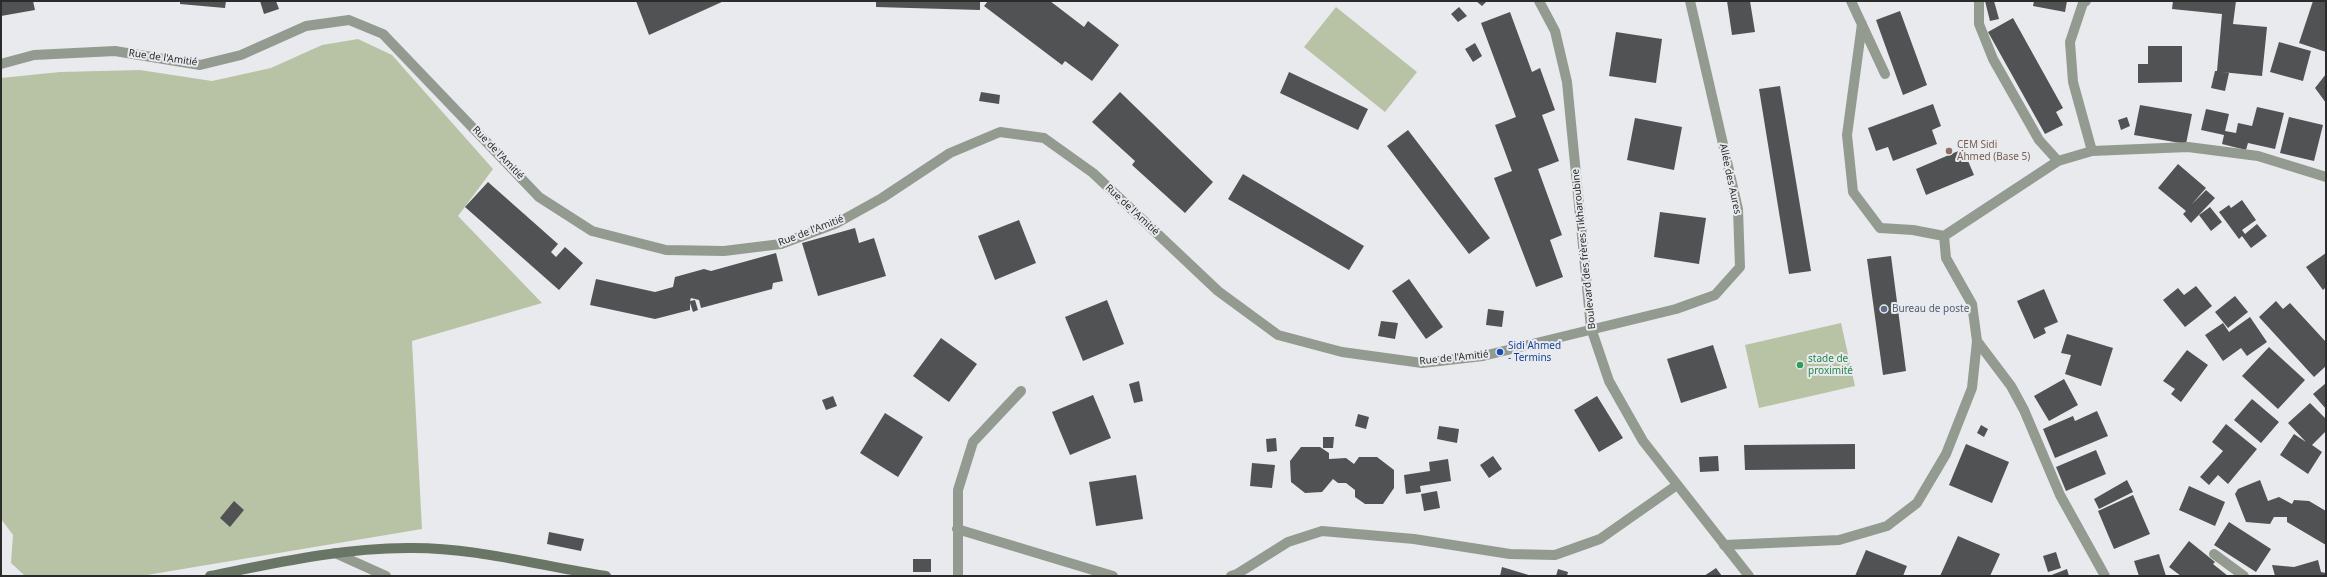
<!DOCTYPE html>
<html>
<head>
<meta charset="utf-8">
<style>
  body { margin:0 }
  #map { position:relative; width:2327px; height:577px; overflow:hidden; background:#e9eaed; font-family:"Noto Sans",sans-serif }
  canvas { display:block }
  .frame { position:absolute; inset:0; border:2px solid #2b2b2c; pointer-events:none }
</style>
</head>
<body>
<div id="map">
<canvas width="2327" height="577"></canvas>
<div class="frame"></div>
</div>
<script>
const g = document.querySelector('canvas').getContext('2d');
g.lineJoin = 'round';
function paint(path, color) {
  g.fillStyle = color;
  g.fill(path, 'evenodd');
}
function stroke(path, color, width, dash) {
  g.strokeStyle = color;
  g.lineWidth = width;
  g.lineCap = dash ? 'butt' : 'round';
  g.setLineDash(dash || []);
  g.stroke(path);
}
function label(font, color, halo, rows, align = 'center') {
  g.font = font + ' "Noto Sans",sans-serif';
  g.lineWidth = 4;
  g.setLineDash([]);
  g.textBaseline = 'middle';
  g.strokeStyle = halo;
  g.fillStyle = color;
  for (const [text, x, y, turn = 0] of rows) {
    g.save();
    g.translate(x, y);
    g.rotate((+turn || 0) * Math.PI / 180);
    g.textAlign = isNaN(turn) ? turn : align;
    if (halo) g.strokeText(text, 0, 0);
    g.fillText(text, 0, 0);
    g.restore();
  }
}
paint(new Path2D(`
  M1336,7L1417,72L1385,112L1304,47Z
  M358,39L392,55L493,169L458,216L542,303L412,341L422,529L141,576H25L11,563L13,535L1,519V78L60,72L140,70L212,81L271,68L322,45Z
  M1841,323L1855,386L1759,408L1745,345Z`), '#b8c3a6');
paint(new Path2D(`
  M1,1H33L35,10L1,16Z
  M180,1H226L225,8L180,4Z
  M260,1H276L279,9L264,14Z
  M636,1H724L649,35Z
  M876,1H980V10L876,7Z
  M988,1H1050L1084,27L1088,21L1119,45L1092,81L1065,61L1062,65L984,6Z
  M1476,1H1487L1482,6Z
  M1727,1H1750L1755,32L1732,35Z
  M1985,1H1994L1999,19L1990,21Z
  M2034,1H2067L2065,12L2033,6Z
  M2173,1H2236L2233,24L2267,27L2262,76L2221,72L2229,73L2225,91L2211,88L2215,71H2217L2222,14L2172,9Z
  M2313,1H2326V52L2299,43Z
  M1459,7L1467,16L1458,22L1451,14Z
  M1900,11L1927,85L1903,95L1876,20Z
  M1510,12L1532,72L1540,68L1555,110L1542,115L1559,161L1538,169L1562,235L1550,240L1563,277L1536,287L1494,178L1512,171L1495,125L1516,117L1481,23Z
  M2013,18L2063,108L2056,112L2063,125L2045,134L1988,32Z
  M1616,32L1662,39L1656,83L1609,76Z
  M2279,42L2311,51L2303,81L2270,72Z
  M1475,43L1482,56L1473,62L1465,49Z
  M2148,46H2182V82L2138,83V64H2148Z
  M1289,72L1368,109L1358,130L1280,93Z
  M2326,74V103L2315,88Z
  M1780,86L1811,271L1789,274L1759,89Z
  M981,92L1000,95L999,104L979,101Z
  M1120,92L1213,182L1185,213L1132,165L1135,161L1092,122Z
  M1933,104L1941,126L1932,130L1937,144L1893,161L1888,147L1876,151L1868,128Z
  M2140,105L2192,114L2186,144L2134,135Z
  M2257,107L2284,113L2275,149L2248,143L2246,150L2222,144L2224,135L2201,130L2206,109L2229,114L2225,131L2236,133L2238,123L2252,126Z
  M2127,117L2130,126L2121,130L2118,120Z
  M2289,117L2323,125L2314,161L2280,153Z
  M1635,118L1682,127L1674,170L1627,160Z
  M1408,130L1490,238L1469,254L1387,146Z
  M1963,149L1974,175L1926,195L1916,169Z
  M2178,164L2206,188L2192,204L2206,190L2215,198L2191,223L2183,214L2186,211L2158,188Z
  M1243,174L1364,246L1349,270L1228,199Z
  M488,182L558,244L551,252L556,257L565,247L583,263L559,290L465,207Z
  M2242,200L2256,220L2242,230L2245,234L2257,224L2267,236L2251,248L2242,236L2239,239L2219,212L2229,205L2231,208Z
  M2210,207L2222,222L2211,231L2199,215Z
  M1660,212L1706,218L1699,264L1654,257Z
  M1019,220L1036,263L995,280L978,236Z
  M855,228L859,243L874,238L886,276L818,296L802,243Z
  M776,253L783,281L773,283L772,289L701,308L699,300L691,298L690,301L695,300L698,310L693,312L690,303V310L655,319L590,305L596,279L655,292L673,287L675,277L704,269L711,271Z
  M2326,253V287L2323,290L2306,267Z
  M1891,256L1906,371L1883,375L1867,259Z
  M1409,279L1443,327L1426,339L1392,291Z
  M2196,286L2212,306L2185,327L2163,300L2178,288L2184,295Z
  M2044,289L2058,322L2044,328L2046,333L2034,339L2017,301Z
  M2235,296L2248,312L2228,328L2215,312Z
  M1107,300L1124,344L1083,361L1065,317Z
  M2276,301L2283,309L2290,303L2326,342V366L2314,377L2259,317Z
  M1488,309L1504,311L1502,327L1486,325Z
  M2250,317L2267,342L2247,356L2241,348L2223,361L2205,335L2223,323L2229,332Z
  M1381,321L1398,323L1395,339L1378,336Z
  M2067,334L2113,348L2101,386L2065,374L2071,355L2061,353Z
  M941,338L977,364L949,402L913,376Z
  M1713,345L1727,388L1681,403L1667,359Z
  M2269,347L2305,380L2278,409L2242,376Z
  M2187,350L2208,365L2181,402L2171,394L2175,389L2163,381Z
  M2064,379L2078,405L2049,421L2034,396Z
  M1139,381L1143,401L1134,403L1129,384Z
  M2326,383V409L2313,394Z
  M1093,395L1111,438L1070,455L1052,412Z
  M833,396L837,406L826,410L822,400Z
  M1597,396L1623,438L1599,452L1574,410Z
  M2252,399L2279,422L2261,443L2234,420Z
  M2310,403L2326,419V431L2312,445L2322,452L2308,474L2280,455L2294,434L2306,442L2288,423Z
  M2097,411L2108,436L2055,458L2043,429L2073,416L2075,421Z
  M885,413L923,437L898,477L860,453Z
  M1358,414L1369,417L1366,429L1355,426Z
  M2226,424L2257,449L2228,484L2218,475L2209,485L2200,477L2223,451L2212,442Z
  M1981,425L1988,429L1984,437L1977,433Z
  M1439,426L1459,429L1457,443L1437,439Z
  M1323,437H1334L1333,448H1323Z
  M1276,438L1277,451L1267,452L1266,439Z
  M1855,444V469L1745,470L1744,445Z
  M1966,444L2009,462L1992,503L1949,485Z
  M1301,447H1320L1329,453V459L1346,458L1354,464L1359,457H1377L1394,470V488L1383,504H1365L1355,497V490L1346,483H1338L1333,479L1322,492L1305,493L1291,482L1290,461Z
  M2096,450L2106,474L2066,491L2056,467Z
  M1493,456L1502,469L1489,478L1480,465Z
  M1718,456L1719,471L1700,472L1699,457Z
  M1448,459L1451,481L1420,486L1421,492L1406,494L1404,475L1430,471L1429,462Z
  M1252,463L1275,465L1272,488L1250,486Z
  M1136,475L1143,519L1096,526L1089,482Z
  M2127,480L2133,492L2099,509L2094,499Z
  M2260,480L2268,501L2279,497L2292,504L2294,500L2309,501L2326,511V545L2287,522V517H2274L2270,524L2246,522L2235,494L2238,489Z
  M2189,486L2225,502L2215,526L2179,510Z
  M1437,491L1440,508L1424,511L1421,494Z
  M2133,495L2150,534L2114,549L2098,511Z
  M234,501L244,510L230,527L220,518Z
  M2229,522L2271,549L2256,572L2214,545Z
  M549,532L584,539L581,551L547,544Z
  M1958,536L2000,554L1990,576H1940Z
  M2189,541L2215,562L2213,564L2228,576H2181L2169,567Z
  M1866,550L1907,566L1903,576H1855Z
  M2056,552L2061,568L2048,572L2043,556Z
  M2159,554L2166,576H2139L2134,561Z
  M913,559H931V572H913Z
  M2318,560L2321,572L2326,573V576H2275L2272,565L2294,567Z
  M1502,567L1532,576H1500Z
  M1716,568L1722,576H1704Z
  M1558,569L1568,572L1567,576H1556Z
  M2067,569L2069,576H2049Z`), '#515254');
stroke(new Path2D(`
  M1851,1L1885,74
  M1979,1V24L1993,59L2039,140L2058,161
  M2086,1L2083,3L2070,42L2073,82L2092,151
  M1862,24L1847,135L1853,192L1880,228L1913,230L1944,236L2058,161L2092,151L2188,147L2258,156L2326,177
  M1,64L34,55L115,51L200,65L241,55L306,26L349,20L383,34L539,197L592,231L666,250L724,251L781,244L837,223L882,198L950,153L1000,132L1044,138L1093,173L1218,291L1278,335L1342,352L1422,363L1483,356L1676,309L1715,295L1740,267L1738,209L1690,1
  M1977,341L2011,386L2024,410L2060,495L2105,576
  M957,529L1113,576
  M1724,545L1839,540L1887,526L1917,503L1946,454L1972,388L1977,341L1972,304L1946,258L1944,236
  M335,553L386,576
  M2214,554L2244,576
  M958,576V490L973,442L1021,391
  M1231,576L1237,574L1288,542L1322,531L1414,539L1510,554L1555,555L1600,539L1677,485`), '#939b90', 10);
stroke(new Path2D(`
  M1539,1L1555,31L1567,82L1591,328L1609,381L1643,441L1749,576`), '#939b90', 10);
stroke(new Path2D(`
  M210,576C275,563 341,548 408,548C474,547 540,566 606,576`), '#697665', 10);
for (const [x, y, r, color] of [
  [1949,151,4,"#8d6e63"],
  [1884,309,4,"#5c6f8a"],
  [1500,352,4,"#1a4fb4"],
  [1800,365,4,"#2e9e5b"]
]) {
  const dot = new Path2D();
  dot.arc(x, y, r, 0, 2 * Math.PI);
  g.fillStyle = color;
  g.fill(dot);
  stroke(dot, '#e9eaed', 1.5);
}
label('10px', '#2b2b2c', '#e9eaed', [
  ["Rue de l'Amitié",163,58,8],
  ["Rue de l'Amitié",498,153,46],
  ["Allée des Aures",1730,179,78],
  ["Rue de l'Amitié",1132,210,43],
  ["Rue de l'Amitié",811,231,-21],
  ["Boulevard des frères Tikharoubine",1584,249,-96],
  ["Rue de l'Amitié",1454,358,-6]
]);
label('10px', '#785e54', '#e9eaed', [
  ["CEM Sidi",1957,145],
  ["Ahmed (Base 5)",1957,157]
], 'left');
label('10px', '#4e5e75', '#e9eaed', [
  ["Bureau de poste",1892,309]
], 'left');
label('10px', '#164399', '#e9eaed', [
  ["Sidi Ahmed",1508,346],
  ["- Termins",1508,358]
], 'left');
label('10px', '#27864d', '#e9eaed', [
  ["stade de",1808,359],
  ["proximité",1808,371]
], 'left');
</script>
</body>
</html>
